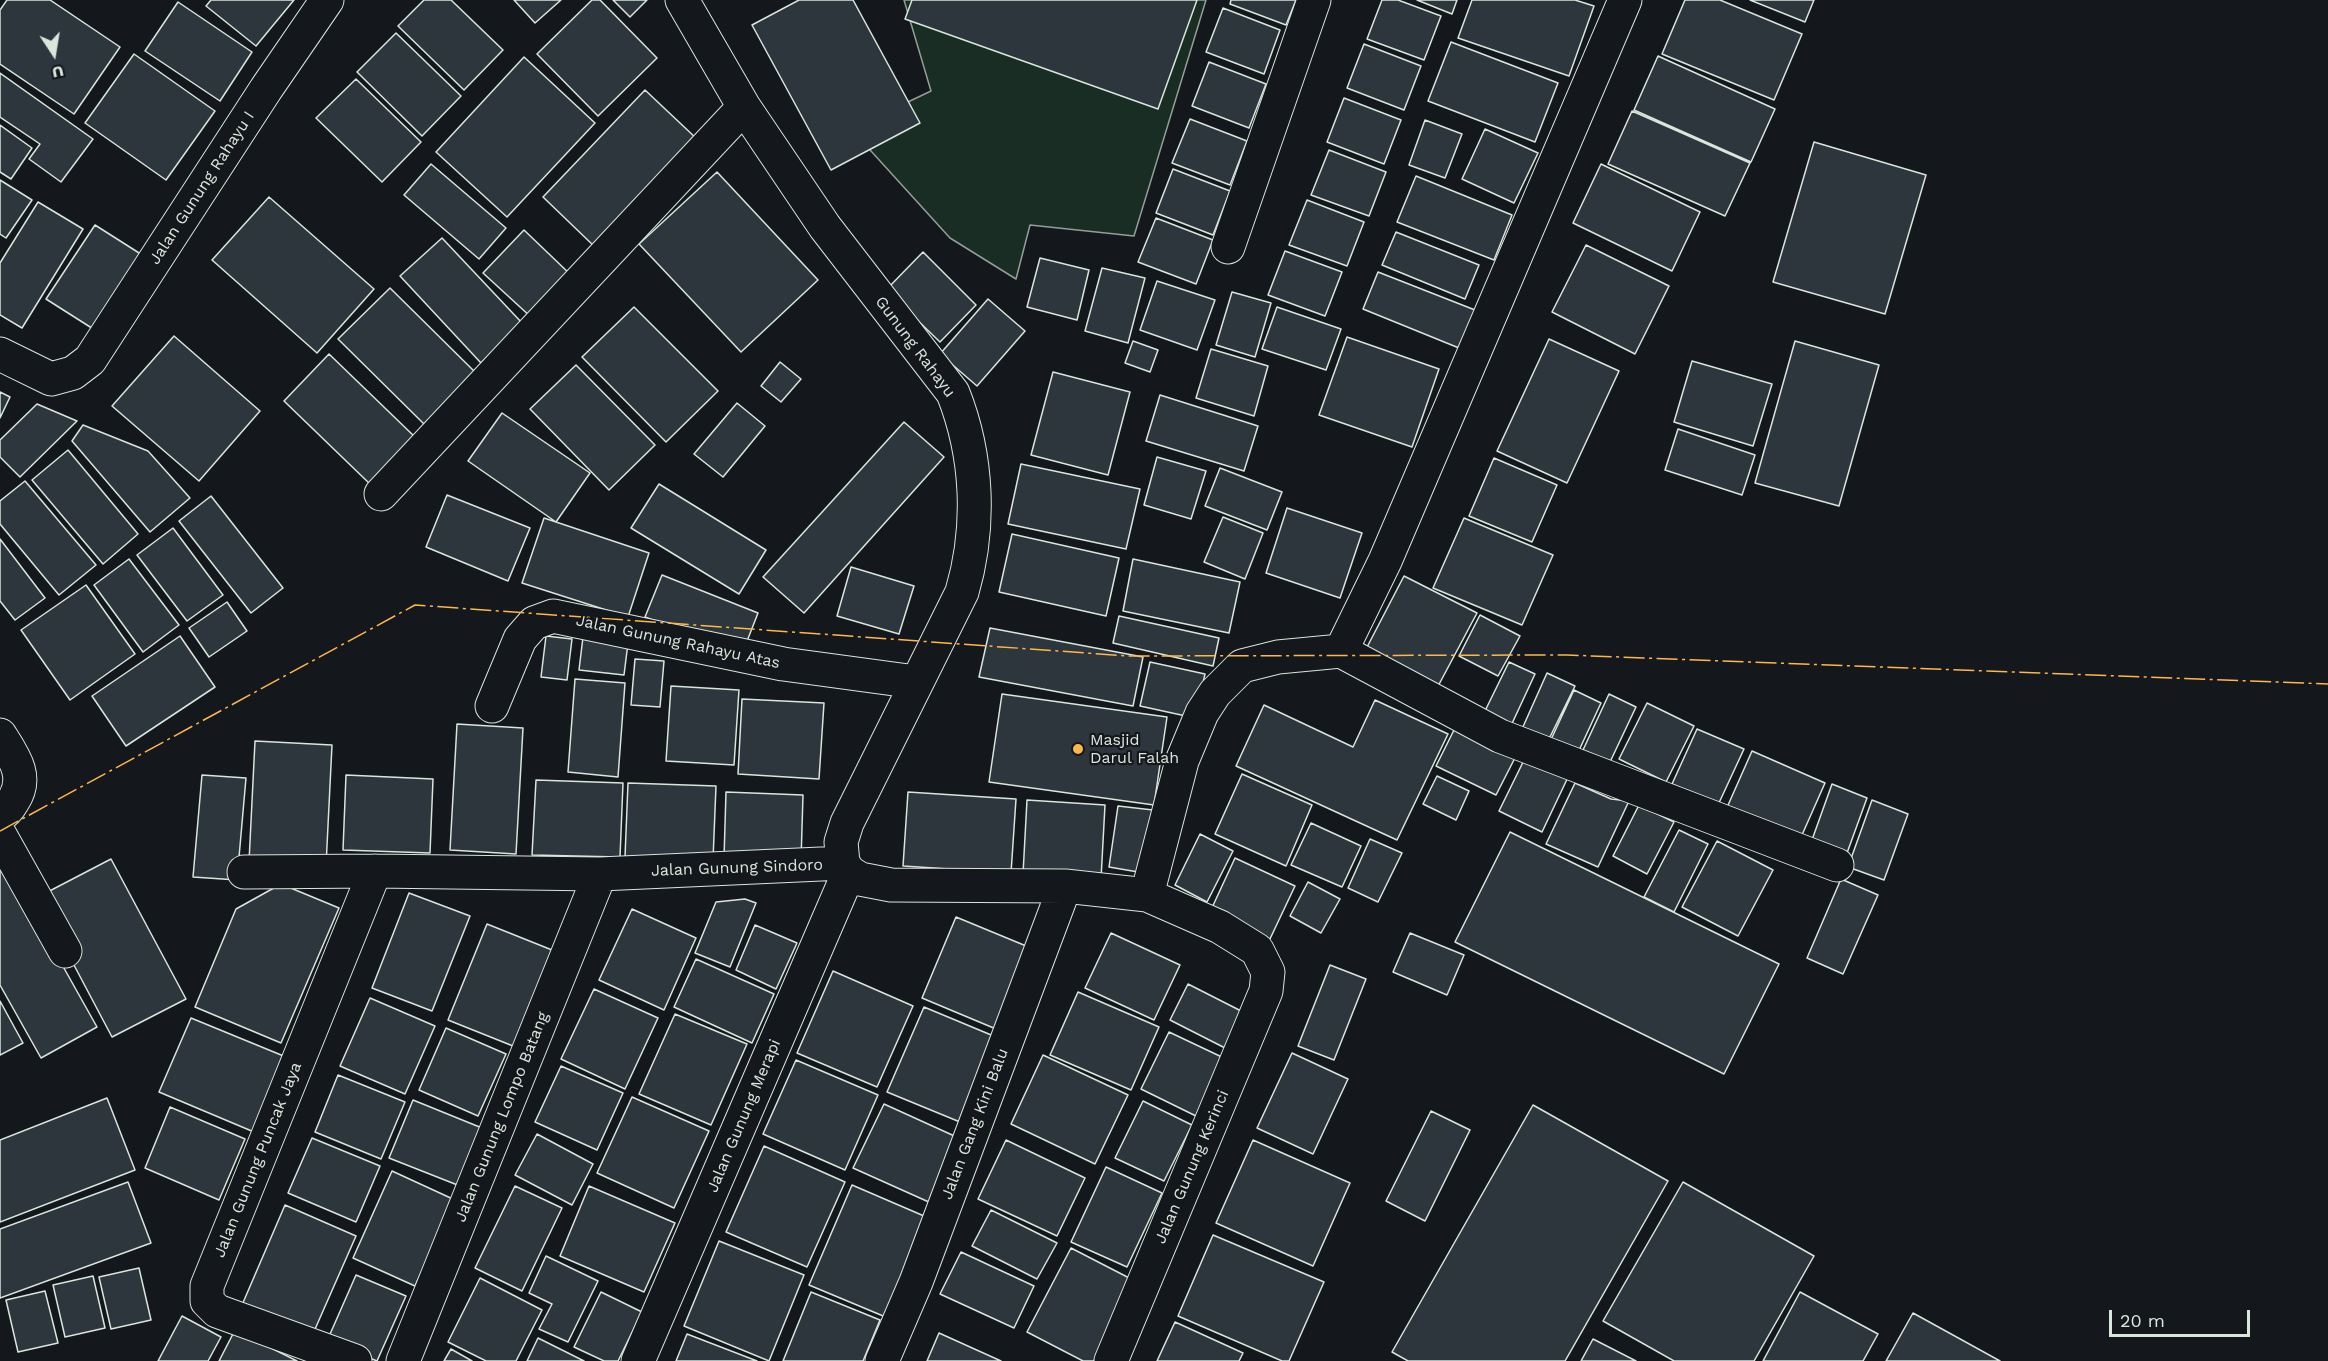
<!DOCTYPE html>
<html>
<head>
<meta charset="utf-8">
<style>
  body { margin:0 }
  #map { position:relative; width:2328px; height:1361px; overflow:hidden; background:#14181c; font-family:"Work Sans",sans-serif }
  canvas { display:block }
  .north { position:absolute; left:24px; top:24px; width:60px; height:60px; -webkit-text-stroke:4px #14181c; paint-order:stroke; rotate:168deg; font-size:16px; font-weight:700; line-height:24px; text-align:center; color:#d8e6dc }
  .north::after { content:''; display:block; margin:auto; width:21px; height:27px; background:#d8e6dc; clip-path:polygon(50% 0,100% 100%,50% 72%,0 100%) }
  .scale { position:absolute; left:2109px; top:1310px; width:141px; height:27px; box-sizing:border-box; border:3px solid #d8e6dc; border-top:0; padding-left:8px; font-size:18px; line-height:21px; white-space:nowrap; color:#d8e6dc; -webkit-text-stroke:4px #14181c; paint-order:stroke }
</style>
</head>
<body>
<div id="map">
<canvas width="2328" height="1361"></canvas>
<div class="north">U</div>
<div class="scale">20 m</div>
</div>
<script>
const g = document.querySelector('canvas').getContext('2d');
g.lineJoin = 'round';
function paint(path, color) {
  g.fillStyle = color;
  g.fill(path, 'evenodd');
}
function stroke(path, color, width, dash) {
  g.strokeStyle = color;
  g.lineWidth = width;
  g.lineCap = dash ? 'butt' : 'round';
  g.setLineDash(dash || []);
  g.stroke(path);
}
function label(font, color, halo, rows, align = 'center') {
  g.font = font + ' "Work Sans",sans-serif';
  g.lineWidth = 4.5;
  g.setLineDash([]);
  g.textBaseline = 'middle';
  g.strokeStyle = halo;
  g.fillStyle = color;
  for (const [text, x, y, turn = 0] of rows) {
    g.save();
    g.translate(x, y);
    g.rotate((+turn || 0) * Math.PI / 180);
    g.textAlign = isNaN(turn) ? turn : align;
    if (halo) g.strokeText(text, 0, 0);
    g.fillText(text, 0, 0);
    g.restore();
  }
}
const green = new Path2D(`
  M904,0H1206L1134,236L1030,225L1016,279L950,238L851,129L931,91Z`);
paint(green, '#1a2d24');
stroke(green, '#939e99', 1.5);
const building = new Path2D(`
  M7,0H50L120,47L74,114L0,64V10Z
  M211,0H294L256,46L206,6Z
  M424,0H451L503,50L464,90L398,26Z
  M514,0H561L535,23Z
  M592,0H600L657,58L598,116L537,54Z
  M613,0H647L630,17Z
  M799,0H853L920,123L831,170L752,25Z
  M912,0H1197L1158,109L905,19Z
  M1231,0H1296L1286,25L1230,4Z
  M1382,0H1398L1441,16L1424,60L1367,39Z
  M1417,0H1457L1452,14Z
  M1472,0H1575L1594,6L1569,76L1458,38Z
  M1685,0H1720L1802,34L1774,100L1662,54Z
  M1750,0H1814L1805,22Z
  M178,2L252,52L220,101L145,51Z
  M1223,8L1280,30L1264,74L1206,52Z
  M396,33L461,96L422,136L357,72Z
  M1451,42L1558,83L1535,142L1428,101Z
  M1364,44L1421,66L1404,110L1347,88Z
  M134,54L215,111L166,180L85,123Z
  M1658,56L1775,109L1751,162L1634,110Z
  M524,57L595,123L507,217L436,152Z
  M1209,62L1266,84L1249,128L1192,106Z
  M0,73L93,139L61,182L29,159L40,144L0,117Z
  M356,79L421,142L382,182L316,118Z
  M645,90L698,140L596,248L543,197Z
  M1344,98L1401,120L1384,164L1327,142Z
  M1632,111L1750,163L1725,216L1608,164Z
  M1190,119L1247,141L1230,185L1172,163Z
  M1425,120L1462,134L1445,178L1409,165Z
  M0,125L32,148L11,179L0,172Z
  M1485,129L1538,153L1514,203L1462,179Z
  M1814,142L1926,175L1885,314L1773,282Z
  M1329,150L1386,172L1369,216L1311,195Z
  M431,164L506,228L479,259L404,195Z
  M1601,164L1700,212L1672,271L1573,223Z
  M1173,169L1230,191L1213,235L1156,213Z
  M717,172L818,280L741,352L639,244Z
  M1416,176L1512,215L1494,260L1397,222Z
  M0,180L32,200L6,238L0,234Z
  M269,197L374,289L317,353L212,260Z
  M1307,200L1364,222L1347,266L1289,245Z
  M38,202L83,229L22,328L0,315V263Z
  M1156,218L1213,240L1196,284L1138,262Z
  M95,225L147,258L98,332L46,299Z
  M524,230L572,276L532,318L483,273Z
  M1396,232L1479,265L1465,299L1382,265Z
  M442,238L523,324L481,363L400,276Z
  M1586,245L1669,286L1635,354L1552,312Z
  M1285,251L1342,272L1325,316L1268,295Z
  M923,252L976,305L940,342L886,290Z
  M1040,258L1089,270L1077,320L1027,307Z
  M1102,268L1145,278L1128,343L1085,331Z
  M1378,272L1475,310L1459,348L1363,309Z
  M1157,281L1215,300L1197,350L1140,330Z
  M390,288L476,373L424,424L338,339Z
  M1232,292L1271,303L1255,357L1216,345Z
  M988,299L1025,331L977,386L940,354Z
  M634,307L718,391L666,442L582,357Z
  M1277,307L1341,329L1326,370L1262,349Z
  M174,336L260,411L199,481L112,406Z
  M1347,337L1439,369L1412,447L1319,415Z
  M1549,339L1619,371L1567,483L1497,451Z
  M1133,341L1158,350L1150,372L1125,363Z
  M1795,341L1879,365L1839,506L1755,483Z
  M1211,349L1268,366L1254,416L1196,398Z
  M329,354L416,438L371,485L284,401Z
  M1692,361L1772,384L1753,446L1674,422Z
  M780,362L801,379L781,402L761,386Z
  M576,365L655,445L609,490L530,409Z
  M1053,372L1130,392L1108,475L1031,455Z
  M0,392L10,397L0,418Z
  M1160,395L1258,426L1244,471L1146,441Z
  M737,403L765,426L723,477L694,454Z
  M37,404L77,421L20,477L0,457V440Z
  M502,413L590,473L556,522L468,461Z
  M904,422L944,457L804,613L763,577Z
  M83,425L148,451L190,498L150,532L72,441Z
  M1678,429L1755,455L1742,495L1665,470Z
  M68,450L138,534L103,564L32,480Z
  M1157,457L1206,471L1191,519L1144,505Z
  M1494,458L1557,485L1532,542L1469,516Z
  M1021,464L1140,489L1126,549L1008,524Z
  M1220,468L1282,492L1267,530L1205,506Z
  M25,481L96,565L59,595L0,524V501Z
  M659,484L766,550L739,594L631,528Z
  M447,495L530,528L508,581L426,547Z
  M211,496L283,588L251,613L179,521Z
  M1287,508L1362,533L1340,598L1266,573Z
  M1223,517L1263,533L1245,579L1204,562Z
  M544,518L649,553L628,617L522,583Z
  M1464,518L1553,555L1522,625L1433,588Z
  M173,528L223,595L187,621L137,555Z
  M1012,534L1119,558L1106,616L999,592Z
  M0,539L45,598L15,620L0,601Z
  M129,559L179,625L143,652L94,585Z
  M1133,559L1240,582L1229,633L1123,611Z
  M851,567L914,586L899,634L837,616Z
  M662,575L758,613L742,654L645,617Z
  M1404,576L1477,613L1436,690L1365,651Z
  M86,585L135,654L70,700L21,630Z
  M227,602L247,631L209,657L189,628Z
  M1480,615L1520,636L1498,676L1459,656Z
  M1119,616L1219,638L1213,666L1113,643Z
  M990,628L1143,657L1133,706L979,677Z
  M180,636L215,687L126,746L92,696Z
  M546,636L572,639L567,680L541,677Z
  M583,637L628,643L624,675L579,670Z
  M635,659L664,661L660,707L631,705Z
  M1150,662L1205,674L1195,718L1140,706Z
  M1509,662L1535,674L1509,730L1482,717Z
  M1547,673L1575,686L1548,741L1522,729Z
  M575,679L625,683L618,777L568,772Z
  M671,686L739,690L734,765L666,761Z
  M1574,690L1601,703L1575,759L1548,746Z
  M1002,694L1167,717L1154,805L989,782Z
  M1609,694L1636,707L1610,762L1583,750Z
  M742,699L824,703L819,779L738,774Z
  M1375,700L1448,734L1397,840L1236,766L1264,705L1353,747Z
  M1647,703L1694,726L1666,782L1619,759Z
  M1458,722L1518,752L1496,795L1436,766Z
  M457,724L523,728L516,854L450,850Z
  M1697,729L1744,749L1718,805L1672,784Z
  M255,741L332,745L326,866L249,862Z
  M1752,751L1825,783L1798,844L1725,812Z
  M1528,752L1570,773L1542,832L1499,811Z
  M1242,774L1312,805L1286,866L1215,834Z
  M202,775L246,778L237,880L193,877Z
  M346,775L433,779L430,853L343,850Z
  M1437,776L1469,791L1456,820L1423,804Z
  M536,780L623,783L620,857L532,855Z
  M628,783L716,786L713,860L625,857Z
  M1575,783L1611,799L1629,801L1598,867L1546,844Z
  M1832,784L1867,798L1843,864L1808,851Z
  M726,792L803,795L801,861L724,858Z
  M908,792L1016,799L1011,873L903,866Z
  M1027,800L1105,805L1101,879L1023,874Z
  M1872,800L1908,814L1884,880L1848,867Z
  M1639,805L1674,822L1647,874L1613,856Z
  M1118,806L1153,810L1144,873L1109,867Z
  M1311,823L1361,846L1342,887L1291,865Z
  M1679,830L1708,844L1674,912L1644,897Z
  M1510,832L1779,964L1724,1074L1455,942Z
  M1200,834L1233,851L1207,902L1175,885Z
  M1370,839L1402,853L1378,902L1348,888Z
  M1717,841L1773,870L1738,936L1682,907Z
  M1235,858L1295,886L1269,941L1210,912Z
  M111,859L186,999L112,1037L38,897Z
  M5,863L97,1027L41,1058L0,985V865Z
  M1841,879L1878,895L1843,974L1807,958Z
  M1308,882L1340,899L1321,933L1290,916Z
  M281,884L339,908L281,1043L195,1007L236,909Z
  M409,893L470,916L432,1011L372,988Z
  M745,899L756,903L730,967L695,953L716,902Z
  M632,909L696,938L664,1010L599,980Z
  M956,917L1031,948L996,1029L922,998Z
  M487,924L552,950L513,1046L448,1020Z
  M755,925L797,943L776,989L736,970Z
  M1111,933L1180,965L1154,1020L1085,988Z
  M1410,933L1464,955L1447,995L1393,972Z
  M696,959L774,994L752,1043L674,1007Z
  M1330,965L1366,979L1334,1060L1298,1046Z
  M833,971L913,1006L877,1087L797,1053Z
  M1188,984L1247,1014L1229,1050L1170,1020Z
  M594,989L658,1018L625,1089L561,1059Z
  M1078,992L1159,1027L1131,1090L1050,1055Z
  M370,998L435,1026L405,1094L340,1066Z
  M0,1001L23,1043L0,1055Z
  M924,1007L996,1037L960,1122L887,1092Z
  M675,1014L747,1044L711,1125L639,1094Z
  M191,1018L286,1057L254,1132L159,1092Z
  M446,1028L506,1054L478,1116L419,1090Z
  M1169,1032L1226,1059L1198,1117L1141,1089Z
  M1292,1053L1348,1079L1313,1154L1257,1128Z
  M1043,1055L1128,1095L1095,1164L1011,1124Z
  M796,1060L878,1095L845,1170L763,1134Z
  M561,1066L623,1093L597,1150L535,1122Z
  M338,1075L405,1102L381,1159L315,1132Z
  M632,1097L709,1131L674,1208L597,1173Z
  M107,1098L135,1170L0,1222V1140Z
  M413,1100L482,1128L460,1186L389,1158Z
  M1143,1101L1192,1125L1164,1181L1115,1158Z
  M884,1104L961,1139L931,1203L853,1168Z
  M1533,1105L1668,1181L1565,1361H1408L1392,1352Z
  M170,1107L245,1139L219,1200L145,1168Z
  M1431,1111L1470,1130L1425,1221L1386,1201Z
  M537,1134L593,1164L572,1205L515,1175Z
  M312,1138L380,1166L356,1222L288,1193Z
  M1006,1140L1085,1178L1057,1236L978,1199Z
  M1253,1140L1350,1183L1313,1266L1216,1223Z
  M764,1146L845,1182L807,1267L726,1232Z
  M1106,1167L1162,1193L1127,1267L1071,1242Z
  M392,1171L455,1200L415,1286L353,1258Z
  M128,1182L151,1243L0,1298V1229Z
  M1683,1182L1814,1256L1754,1361H1674L1603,1321Z
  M852,1185L931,1219L888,1318L809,1285Z
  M515,1186L562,1208L522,1291L475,1268Z
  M589,1186L675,1223L644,1292L560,1256Z
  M285,1205L356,1236L312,1336L242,1305Z
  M991,1210L1057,1243L1037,1279L972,1246Z
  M1213,1235L1324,1282L1289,1361H1282L1178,1316Z
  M719,1241L804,1275L769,1361L684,1326Z
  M1071,1248L1135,1281L1094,1361H1083L1027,1332Z
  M961,1252L1034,1286L1014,1328L940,1294Z
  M546,1256L598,1281L568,1342L539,1329L552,1304L529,1293Z
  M139,1268L151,1320L111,1329L99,1277Z
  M356,1275L406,1296L377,1361L327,1341Z
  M93,1276L105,1328L65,1337L53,1285Z
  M480,1278L542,1310L516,1361H486L448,1342Z
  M45,1291L58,1343L18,1352L6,1300Z
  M601,1292L642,1312L618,1361H604L574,1347Z
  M811,1292L880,1320L863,1361H783Z
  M1800,1292L1878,1334L1863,1361H1763Z
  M1913,1313L2000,1361H1886Z
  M182,1316L221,1337L208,1361H158Z
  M1175,1322L1243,1353L1239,1361H1157Z
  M235,1330L297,1361H219Z
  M939,1333L1001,1361H927Z
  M687,1334L757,1361H676Z
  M538,1338L584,1361H527Z
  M1593,1339L1636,1361H1581Z
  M451,1349L472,1361H444Z`);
paint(building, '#2c363c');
stroke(building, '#d8e6dc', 1.5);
const street = new Path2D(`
  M682,0L744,107L825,227L953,393C978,456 981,527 962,592L847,823L841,842L843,863
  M1228,247L1314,0
  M0,354L51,379L73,373L90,360L266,89L327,0
  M381,494L744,107
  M1341,651L1385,561L1625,0
  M1341,651L1500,736L1837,865
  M492,706L520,639L534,623L553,616L783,664L916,682
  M0,735C14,757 29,777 13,801C9,808 6,812 0,815
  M0,835L65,951
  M843,863L849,872L860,879L891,885L1065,886L1147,895L1220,927L1257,950L1268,972L1266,991L1111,1361
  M244,872L375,871L600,874L843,863
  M1147,895L1182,761L1202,713L1215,693L1242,666L1278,657L1341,651
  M355,1361L217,1311L207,1301V1286L375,871
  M403,1361L600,874
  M638,1361L849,872
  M882,1361L916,1282L1065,886`);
stroke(street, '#d8e6dc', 35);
stroke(street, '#14181c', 33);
stroke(new Path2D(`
  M0,831L415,605L1128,656L1567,655L2328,684`), '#ffb74d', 1.5, [21, 4.5, 3, 4.5]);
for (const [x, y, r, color] of [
  [1078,749,6,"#ffb74d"]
]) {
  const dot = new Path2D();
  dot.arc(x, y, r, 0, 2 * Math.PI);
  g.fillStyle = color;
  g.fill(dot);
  stroke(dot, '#14181c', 2);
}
label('16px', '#d8e6dc', '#14181c', [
  ["Jalan Gunung Rahayu I",202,188,-57],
  ["Gunung Rahayu",915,347,53],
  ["Jalan Gunung Rahayu Atas",678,642,12],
  ["Jalan Gunung Sindoro",737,868,-2],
  ["Jalan Gunung Merapi",744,1116,-67],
  ["Jalan Gunung Lompo Batang",502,1117,-68],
  ["Jalan Gang Kini Balu",975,1124,-69],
  ["Jalan Gunung Puncak Jaya",258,1160,-68],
  ["Jalan Gunung Kerinci",1192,1167,-67]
]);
label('16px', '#d8e6dc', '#14181c', [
  ["Masjid",1090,740],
  ["Darul Falah",1090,758]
], 'left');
</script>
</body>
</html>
